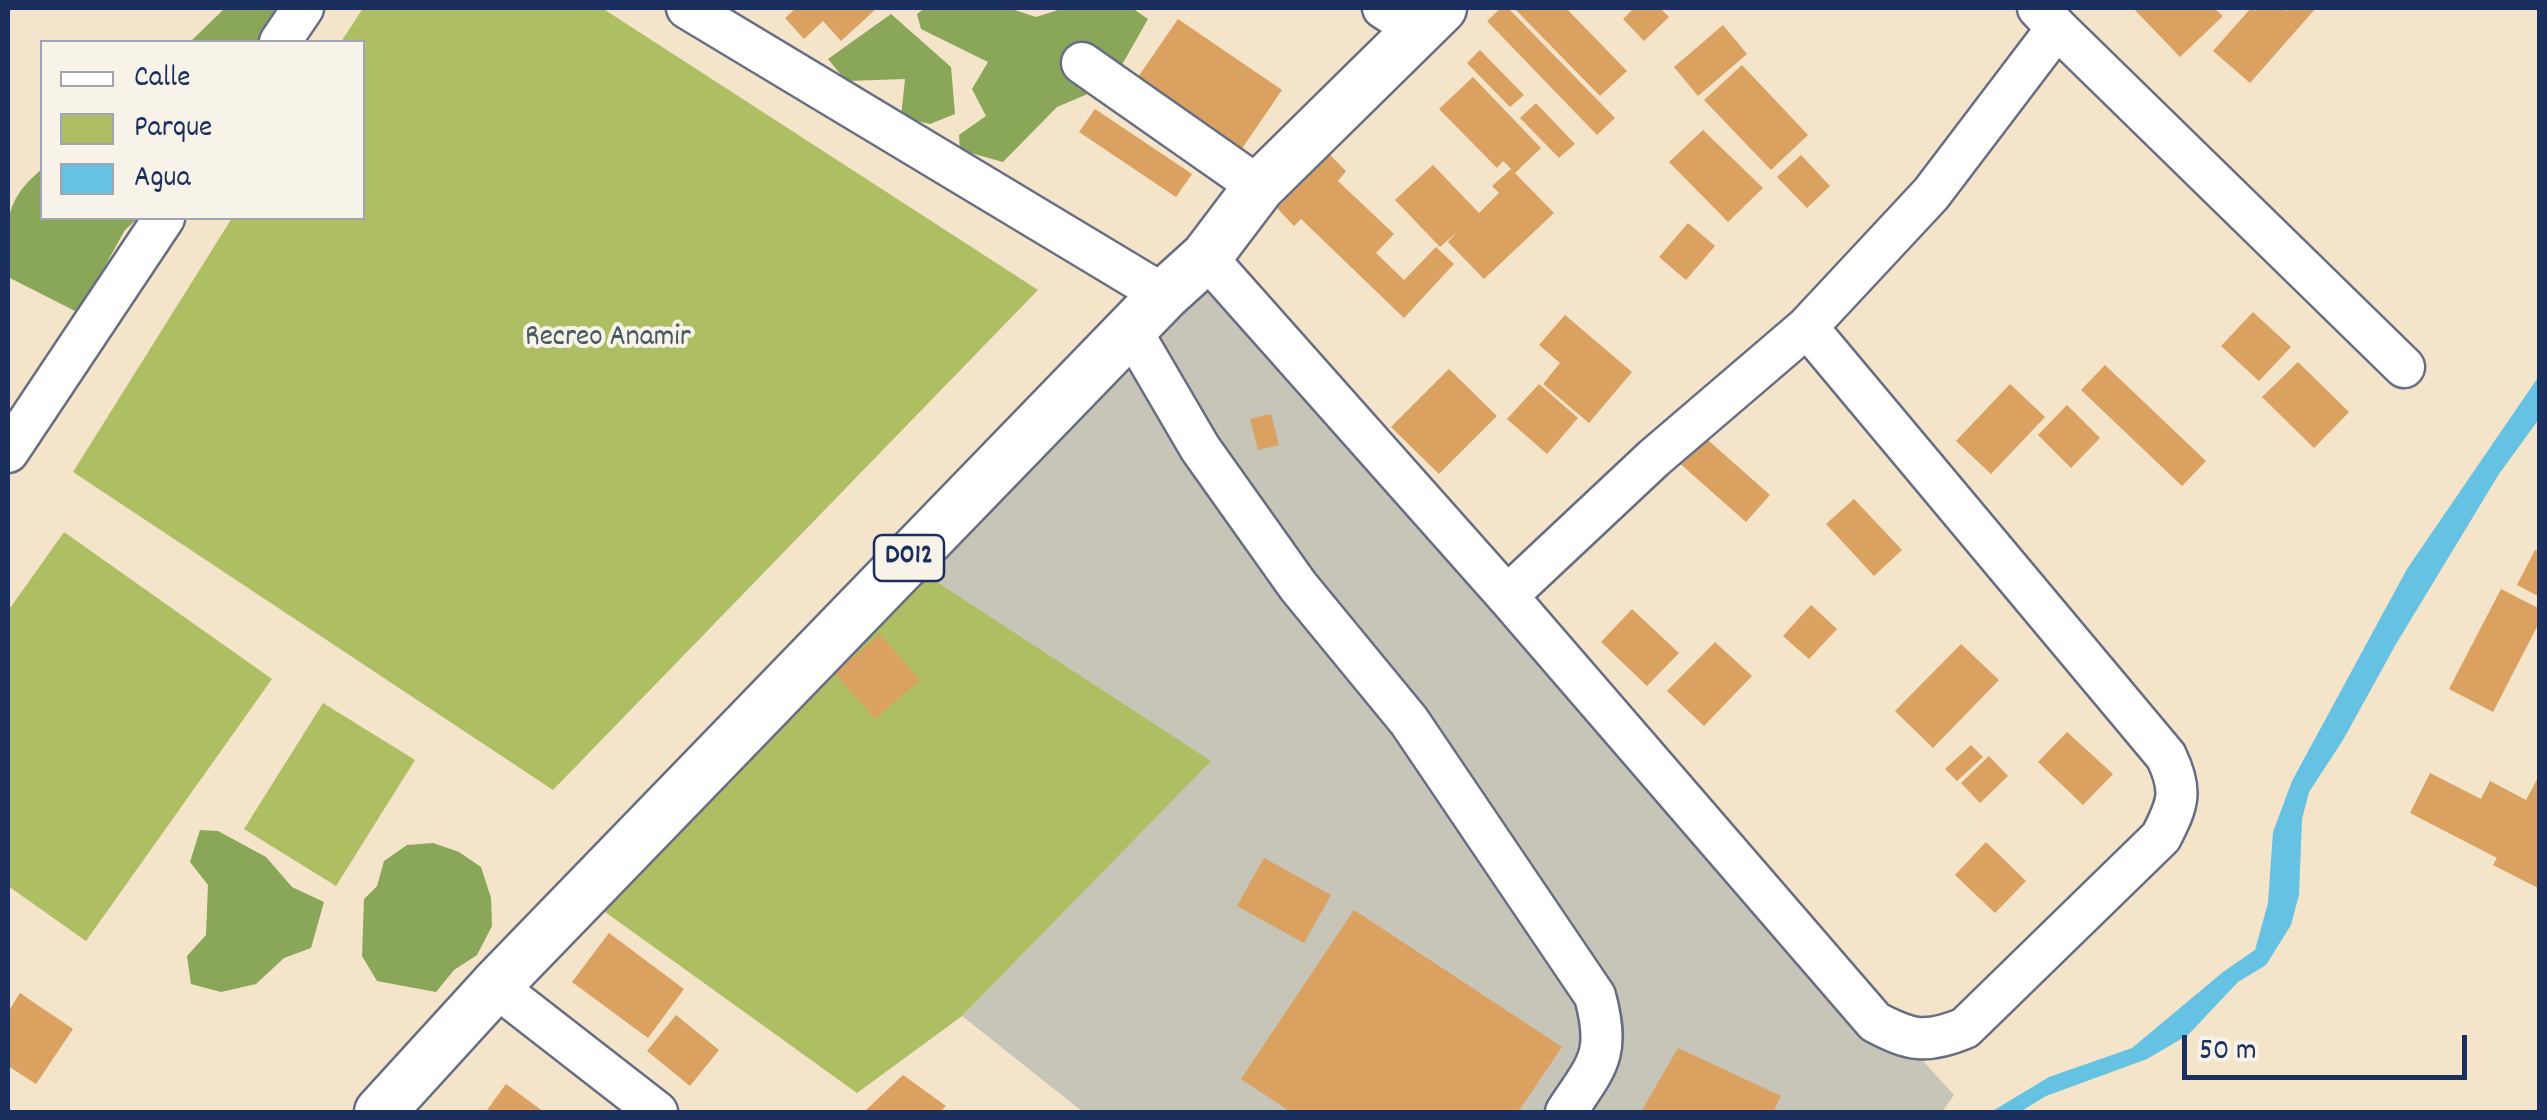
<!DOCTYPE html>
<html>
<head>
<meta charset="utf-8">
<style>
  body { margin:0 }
  #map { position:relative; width:2547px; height:1120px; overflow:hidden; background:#f3e4ca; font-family:Dekko,sans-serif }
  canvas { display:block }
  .frame { position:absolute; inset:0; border:10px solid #1b2f5e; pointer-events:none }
  .legend { position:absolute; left:40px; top:40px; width:325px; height:180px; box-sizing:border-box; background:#f7f3e8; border:2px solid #9fa5b1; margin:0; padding:12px 18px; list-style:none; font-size:30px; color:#1b2f5e }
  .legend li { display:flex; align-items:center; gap:20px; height:50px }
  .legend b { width:50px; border:2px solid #9fa5b1 }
  .scale { position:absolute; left:2182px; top:1035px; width:285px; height:45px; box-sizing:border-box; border:5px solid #1b2f5e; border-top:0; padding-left:12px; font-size:30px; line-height:35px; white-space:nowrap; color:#1b2f5e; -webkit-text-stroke:8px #f7f3e8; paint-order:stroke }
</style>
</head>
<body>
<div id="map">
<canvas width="2547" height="1120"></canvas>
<div class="frame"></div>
<ul class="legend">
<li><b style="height:12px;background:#fff"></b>Calle</li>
<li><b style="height:28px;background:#aebf63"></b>Parque</li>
<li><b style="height:28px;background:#65c2e3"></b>Agua</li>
</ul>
<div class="scale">50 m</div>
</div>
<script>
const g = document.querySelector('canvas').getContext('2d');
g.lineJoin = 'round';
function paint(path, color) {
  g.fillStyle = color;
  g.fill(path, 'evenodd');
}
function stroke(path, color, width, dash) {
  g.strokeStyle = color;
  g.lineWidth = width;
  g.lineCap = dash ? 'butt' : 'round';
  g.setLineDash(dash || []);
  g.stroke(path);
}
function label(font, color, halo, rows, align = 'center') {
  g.font = font + ' Dekko,sans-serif';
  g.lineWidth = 8;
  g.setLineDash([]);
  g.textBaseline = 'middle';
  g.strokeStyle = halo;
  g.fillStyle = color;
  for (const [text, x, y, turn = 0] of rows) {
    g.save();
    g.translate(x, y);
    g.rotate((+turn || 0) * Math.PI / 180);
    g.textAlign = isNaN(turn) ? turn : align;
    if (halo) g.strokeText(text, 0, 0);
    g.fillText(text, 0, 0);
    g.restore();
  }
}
paint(new Path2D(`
  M1196,265L1954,1095L1942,1112H1083L962,1016L1210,761L925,574Z`), '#c6c5b8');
paint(new Path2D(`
  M363,8H602L1038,290L553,790L73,472L232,218H362V42H341Z
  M64,532L272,679L86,941L8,886V611Z
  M925,574L1211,761L962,1016L857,1093L594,904Z
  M323,703L415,760L336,886L244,829Z`), '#aebf63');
paint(new Path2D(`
  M225,8H283L258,42H190Z
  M925,8H1009L1036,17L1064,8H1132L1148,19L1111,84L1057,107L1003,162L960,150L959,135L986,116L972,89L988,62L921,29L917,14Z
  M891,14L951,67L955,114L930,124L901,117L905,79L846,81L828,59Z
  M42,169V218H138L125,230L79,313L8,277C8,226 0,204 42,169Z
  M200,830L218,831L266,857L292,887L324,902L311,948L284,958L256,984L221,992L191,984L187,956L206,935L208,885L190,862Z
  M433,843L459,852L481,867L491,898L492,926L477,955L454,970L436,992L377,981L362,956L364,899L377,886L384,861L407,845Z`), '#8aa659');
paint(new Path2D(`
  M2539,376V419L2499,474L2396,644L2343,740L2309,792L2302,819L2299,895L2291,925L2266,965L2238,982L2188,1035L2147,1059L2046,1096L2020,1112H1991L2049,1077L2132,1048L2223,972L2255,950L2268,903L2273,832L2292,781L2407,569Z`), '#65c2e3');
paint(new Path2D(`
  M796,8H877L841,41L823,21L804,39L785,18Z
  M1501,8H1508L1615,118L1597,135L1487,21Z
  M1514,8H1566L1627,71L1600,96Z
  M1634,8H1660L1669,17L1644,41L1623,19Z
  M2133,8H2214L2223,16L2180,57Z
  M2251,8L2255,11L2259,8H2283L2287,11L2289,8H2316L2250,83L2213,51Z
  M1178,19L1282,90L1241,150L1136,80Z
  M1723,25L1747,54L1698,96L1674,67Z
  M1480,50L1524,95L1510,107L1467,63Z
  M1742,65L1808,135L1771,170L1704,100Z
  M1473,77L1541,148L1515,173L1554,213L1484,279L1448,242L1457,232L1440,247L1395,200L1433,165L1479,213L1499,193L1492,186L1511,169L1503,161L1497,168L1439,109Z
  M1536,103L1575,144L1559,158L1520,118Z
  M1095,109L1192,174L1176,197L1079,132Z
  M1703,130L1763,188L1728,222L1669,162Z
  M1329,154L1346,171L1338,181L1394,234L1376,253L1404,280L1436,247L1454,264L1404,318L1301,219L1294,226L1277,208Z
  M1801,155L1830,186L1807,208L1777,177Z
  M1688,223L1715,246L1686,280L1659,257Z
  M2253,312L2291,347L2259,381L2221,346Z
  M1565,315L1632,372L1589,423L1543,384L1560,363L1539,345Z
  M2298,362L2349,412L2314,448L2262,397Z
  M2105,365L2206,461L2182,486L2081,390Z
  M1449,369L1497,416L1439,474L1391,427Z
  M1539,384L1578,418L1547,454L1507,419Z
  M2010,384L2045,417L1991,474L1956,441Z
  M2067,405L2100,438L2071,468L2038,435Z
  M1271,414L1279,445L1258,450L1250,419Z
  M1700,433L1770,495L1746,522L1676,460Z
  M1854,499L1902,550L1874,576L1826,524Z
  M2535,550L2540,552V597L2517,585Z
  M2501,589L2540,609V621L2493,712L2449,689Z
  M1811,605L1837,629L1809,659L1783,636Z
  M1632,609L1679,653L1647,686L1601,642Z
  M880,634L920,680L875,719L835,673Z
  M1715,642L1752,676L1704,726L1667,691Z
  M1961,644L1999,680L1933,748L1895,711Z
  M2067,732L2113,774L2083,805L2038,762Z
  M1971,745L1983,757L1957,781L1945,769Z
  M1989,756L2008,776L1980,803L1961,783Z
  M2430,773L2481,799L2490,781L2526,800L2540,774V889L2493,865L2497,858L2410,813Z
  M1986,842L2026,881L1995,913L1955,875Z
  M1264,858L1331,895L1304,943L1237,906Z
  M1354,910L1562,1047L1518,1112H1291L1241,1079Z
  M609,933L684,989L648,1038L572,982Z
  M20,993L73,1029L36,1084L8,1066V1012Z
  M676,1015L719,1050L690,1086L647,1051Z
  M1678,1048L1781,1096L1773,1112H1641Z
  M903,1075L946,1106L940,1112H864Z
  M506,1084L544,1112L487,1110Z`), '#daa161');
const minor = new Path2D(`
  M687,8L1164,295
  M1383,8L1419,31
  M2057,28L2404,367
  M280,42L303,8
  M1082,63L1259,187
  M1206,257L1507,596L1875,1022C1911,1041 1926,1044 1965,1028L2161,837C2178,804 2183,791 2166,756L1807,327
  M1131,330L1200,448L1298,586L1409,721L1595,996C1611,1055 1597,1065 1566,1112
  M8,452L164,218
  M1507,596L1654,458L1807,327L1931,194L2057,28L2038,8
  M495,986L657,1112`);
const major = new Path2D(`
  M380,1112L495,986L1164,295L1206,257L1259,187L1441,8`);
stroke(minor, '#676e84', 45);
stroke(major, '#676e84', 55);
stroke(minor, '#fff', 40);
stroke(major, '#fff', 50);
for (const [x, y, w] of [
  [909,558,70]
]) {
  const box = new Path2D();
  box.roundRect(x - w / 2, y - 23, w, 46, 8);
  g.fillStyle = '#f7f3e8';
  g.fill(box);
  stroke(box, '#1b2f5e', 2.5);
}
label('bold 28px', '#1b2f5e', null, [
  ["D012",909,558]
]);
label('30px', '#475a60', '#f7f3e8', [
  ["Recreo Anamir",608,340]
]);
</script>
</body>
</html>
